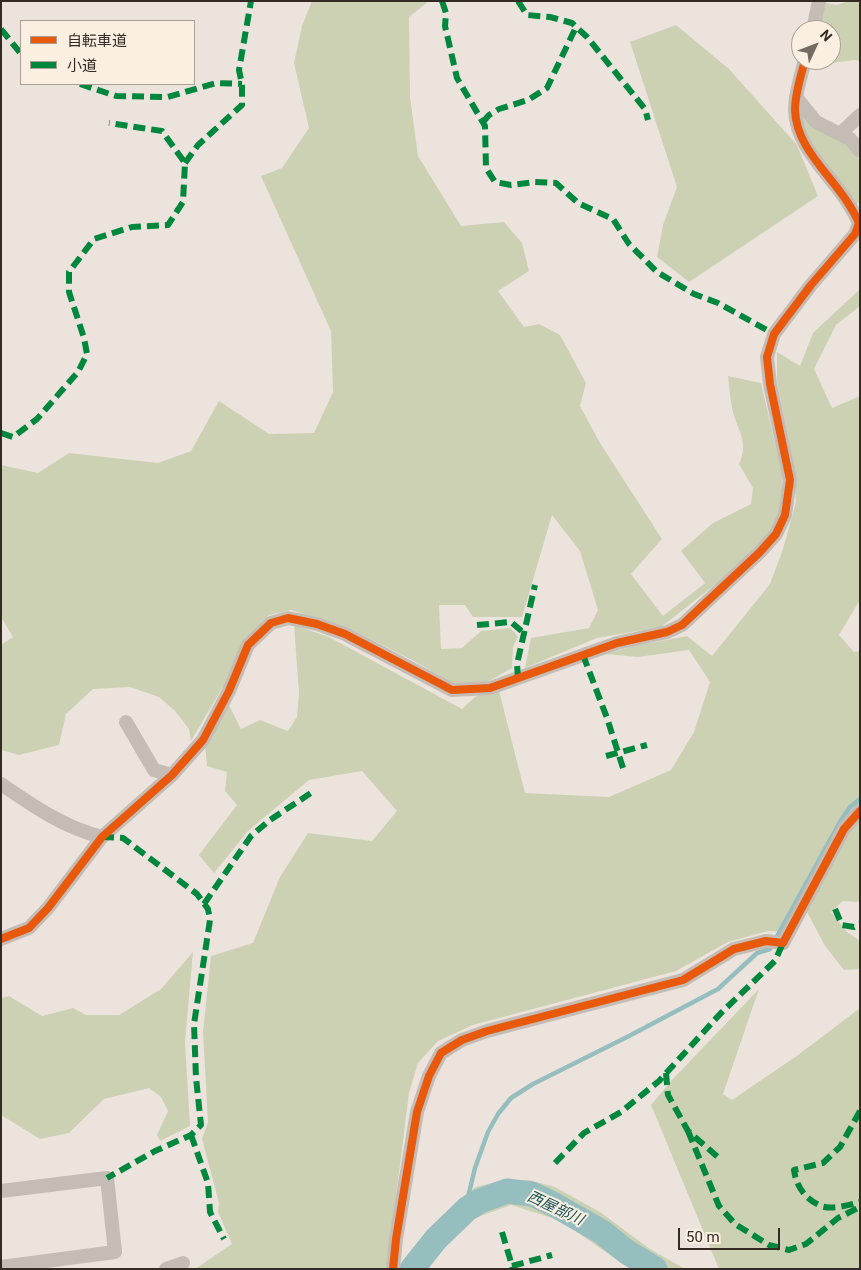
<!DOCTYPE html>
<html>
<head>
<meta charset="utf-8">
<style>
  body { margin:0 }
  #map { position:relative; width:861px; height:1270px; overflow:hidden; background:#ece4dc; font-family:Roboto,"Noto Sans JP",sans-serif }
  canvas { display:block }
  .frame { position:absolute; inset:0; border:2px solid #342a24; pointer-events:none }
  .legend { position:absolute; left:20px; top:20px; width:175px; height:65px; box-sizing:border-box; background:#faefe1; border:1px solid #aba095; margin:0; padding:6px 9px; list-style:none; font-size:15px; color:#342a24 }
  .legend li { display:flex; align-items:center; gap:10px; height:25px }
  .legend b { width:25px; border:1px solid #aba095 }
  .north { position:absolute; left:791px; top:20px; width:50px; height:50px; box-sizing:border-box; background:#faefe1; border:1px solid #aba095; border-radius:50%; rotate:47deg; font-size:14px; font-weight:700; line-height:20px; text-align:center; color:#342a24 }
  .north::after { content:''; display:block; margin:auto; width:18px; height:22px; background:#746b64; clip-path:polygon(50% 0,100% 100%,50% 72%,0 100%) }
  .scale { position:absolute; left:678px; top:1228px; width:102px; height:22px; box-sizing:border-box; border:2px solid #342a24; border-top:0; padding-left:6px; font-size:15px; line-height:18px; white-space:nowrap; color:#342a24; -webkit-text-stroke:4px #faefe1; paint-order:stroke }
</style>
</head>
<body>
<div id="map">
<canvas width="861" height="1270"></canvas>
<div class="frame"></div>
<ul class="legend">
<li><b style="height:6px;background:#e8590c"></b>自転車道</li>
<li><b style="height:6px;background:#00873e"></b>小道</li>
</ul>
<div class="north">N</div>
<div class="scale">50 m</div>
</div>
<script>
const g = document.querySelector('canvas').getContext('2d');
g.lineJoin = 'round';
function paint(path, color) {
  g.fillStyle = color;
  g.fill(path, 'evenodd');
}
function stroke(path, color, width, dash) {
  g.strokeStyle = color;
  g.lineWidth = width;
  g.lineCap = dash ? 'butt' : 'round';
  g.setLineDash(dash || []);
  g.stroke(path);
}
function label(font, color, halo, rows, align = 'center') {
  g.font = font + ' Roboto,"Noto Sans JP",sans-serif';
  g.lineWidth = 4;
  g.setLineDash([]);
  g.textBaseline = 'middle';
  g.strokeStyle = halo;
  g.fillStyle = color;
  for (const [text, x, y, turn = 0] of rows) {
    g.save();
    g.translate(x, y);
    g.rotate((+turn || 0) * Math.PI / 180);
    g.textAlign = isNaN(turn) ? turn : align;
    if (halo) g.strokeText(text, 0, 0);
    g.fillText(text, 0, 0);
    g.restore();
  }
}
paint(new Path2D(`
  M312,1H429L409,17L410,97L418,156L461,226L504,222L522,243L529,271L498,291L524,327L539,324L560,335L586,383L580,406L600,443L662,539L631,574L663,616L705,583L681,551L713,523L751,504L753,488L739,464C750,441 736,429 732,408C730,397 729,386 728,376L761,383L783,477L780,511L770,534L725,577L661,627L597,638L525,668L531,638L589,628L598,610L580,551L552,515L522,617H473L465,605H439L441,649L462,648L481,631L510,628L518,636L513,647L512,668L487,682L452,683L416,662L350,629L291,610L269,615L247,640L231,673L191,741L189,729L175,711L159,697L130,687L93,689L66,714L59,745L19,755L1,750V645L13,637L1,617V465L38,473L69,453L158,463L191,451L219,401L269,434L314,433L333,392L331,331L261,176L282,168L309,128L294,63L302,26Z
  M849,1H860V61L854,60L808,66L810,60H831V30H820L825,3L837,5Z
  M676,25L729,69L797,145L818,196L689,282L657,257L663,225L677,187L630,42Z
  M799,107L845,143L860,161V202L854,205L804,133Z
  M860,289V306L836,325L814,369L832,408L860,396V600L839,635L854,652L860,651V806L783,932L768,931L728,942L676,971L473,1025L438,1041L418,1063L409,1093L387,1269H195L232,1244L218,1212L219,1203L202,1139L208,1123L203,1032L211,956L253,943L280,877L308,833L372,841L397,811L362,771L309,780L248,831L214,873L199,855L237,805L225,791L227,772L207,766L205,744L229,705L241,729L260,720L288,731L297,717L299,693L294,625L329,637L462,709L476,696L499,691L525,793L609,797L671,770L694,732L710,682L689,650L638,657L605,654L634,646L687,636L712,656L770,584L783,549L796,502L793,461L777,382V352L800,366L813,333Z
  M860,820V902L843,901L831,912L847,932L860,941V969L844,970L825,946L807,912L845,838Z
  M193,952L185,1042L190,1126L160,1141L157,1135L168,1111L161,1097L149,1088L104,1099L69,1133L40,1139L1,1115V998L9,996L42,1016L73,1008L86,1015H119L161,989Z
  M759,989L723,1094L732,1100L798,1055L860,1008V1269H719L651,1105L672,1080Z
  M529,1180L555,1187L600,1212L650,1249L685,1269H630L561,1221L511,1205L467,1221L458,1200L476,1187L495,1182Z`), '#ccd1b4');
stroke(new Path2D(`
  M467,1209L468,1197L475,1168L488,1132L498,1114L511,1098L533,1084L629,1036L718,989L757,953L770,949L841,820L850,807L860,799`), '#97bebf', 4.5);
stroke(new Path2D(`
  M412,1269L436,1239L467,1209L480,1201L507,1191L532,1194L553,1204L602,1232L627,1252L655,1269`), '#97bebf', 25);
stroke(new Path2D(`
  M813,30L819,1
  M796,97L816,122L850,139L860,151
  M840,134L860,115
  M126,722L154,770L172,775
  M1,784C33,806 65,828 102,837
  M1,939L29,928L48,908L102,837L172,775L203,740L229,691L248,645L271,623L288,618L317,624L345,634L452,690L490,688L617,643L667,632L682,625L760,552L776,534L785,515L790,480L770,384L767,357L774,334L811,285L855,234L859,223C856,216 852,209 848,203C829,173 796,147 795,110C795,93 801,76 805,60
  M1,1191L107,1178L115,1252L1,1267
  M166,1269L183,1263
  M393,1269L396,1239L417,1112L429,1076L441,1053L462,1040L487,1031L683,980L734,949L766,941L783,943L844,829L860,811`), '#c4bcb5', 14);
stroke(new Path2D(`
  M442,1L446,13L445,26L457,78L485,126L486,168L495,182L511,185L535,182L556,183L578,203L613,219L629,244L657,272L694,294L718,303L774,334
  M518,1L527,15L550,17L572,23L587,37L645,109L648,120
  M1,29L21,54
  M80,84L116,96L168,97L216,83L242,84
  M483,122L489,115L499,109L528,100L547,88L576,27
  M185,163L198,145L242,105V84L239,70L251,1
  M1,433L13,437L37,419L78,372L87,354L84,338L69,292V272L94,239L132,227L168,225L183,202L185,163L162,131L109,123
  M477,625L511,622L524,633
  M583,655L607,718L623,768
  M518,678L517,664L535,585
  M606,756L647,745
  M102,837L123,838L197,894L208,909L210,920L194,1024L196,1078L201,1125L191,1135L155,1151L107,1178
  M204,904L251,836L270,820L314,791
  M835,909L842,925L854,927L860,924
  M666,1073L668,1095L688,1131L719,1158
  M860,1111L840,1147L823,1163L794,1170C796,1186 805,1199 821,1206C832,1210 849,1205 860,1202
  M688,1131L719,1206L735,1224L769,1245L789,1250L806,1244L838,1218L860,1207
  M191,1135L208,1183L210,1212L224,1239
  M555,1163L584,1133L621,1112L659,1081L721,1013L775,961L783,943
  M502,1232L513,1269
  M512,1266L552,1255`), '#00873e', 6, [12, 6]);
stroke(new Path2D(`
  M1,939L29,928L48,908L102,837L172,775L203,740L229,691L248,645L271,623L288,618L317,624L345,634L452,690L490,688L617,643L667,632L682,625L760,552L776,534L785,515L790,480L770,384L767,357L774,334L811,285L855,234L859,223C856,216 852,209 848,203C829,173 796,147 795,110C795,93 801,76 805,60
  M393,1269L396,1239L417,1112L429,1076L441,1053L462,1040L487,1031L683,980L734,949L766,941L783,943L844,829L860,811`), '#e8590c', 8);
label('italic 15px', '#165359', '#faefe1', [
  ["西屋部川",555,1209,25]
]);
</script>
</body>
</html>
